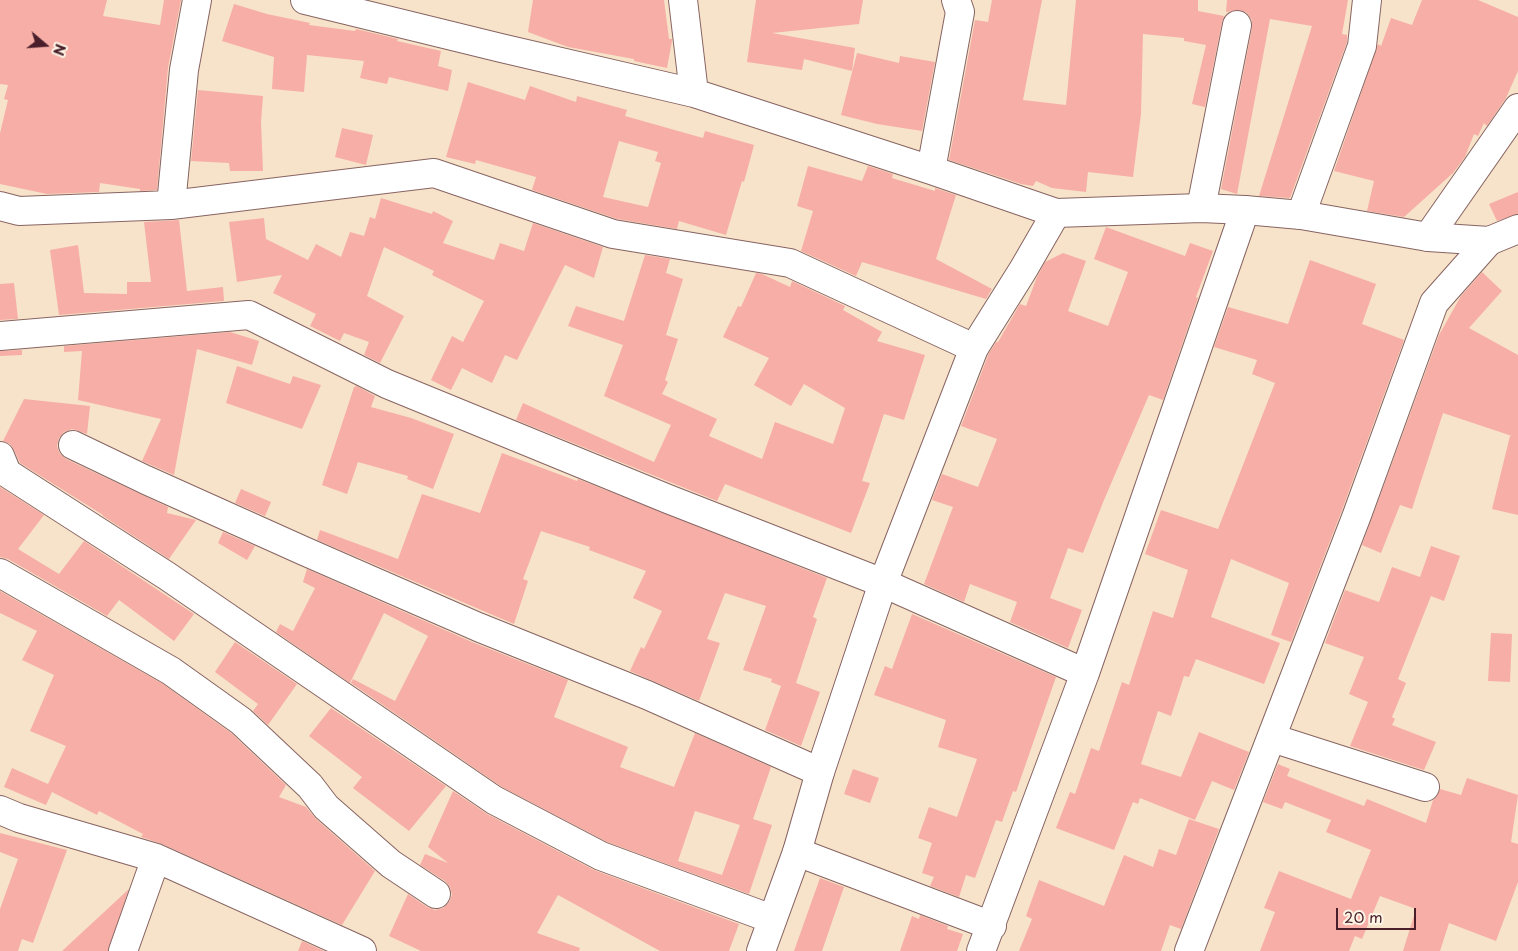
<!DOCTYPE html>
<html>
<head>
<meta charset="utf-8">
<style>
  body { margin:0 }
  #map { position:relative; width:1518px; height:951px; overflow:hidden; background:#f7e3c9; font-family:"Playpen Sans",sans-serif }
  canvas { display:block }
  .north { position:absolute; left:20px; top:20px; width:50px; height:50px; -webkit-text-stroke:4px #fcf5e5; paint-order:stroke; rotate:108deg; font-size:14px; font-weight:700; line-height:20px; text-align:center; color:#4a1f2b }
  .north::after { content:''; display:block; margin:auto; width:18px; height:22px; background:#4a1f2b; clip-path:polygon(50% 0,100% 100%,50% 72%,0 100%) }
  .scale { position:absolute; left:1336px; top:908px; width:80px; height:22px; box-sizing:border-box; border:2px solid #4a1f2b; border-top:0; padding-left:6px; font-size:15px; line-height:18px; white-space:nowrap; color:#4a1f2b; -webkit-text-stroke:4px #fcf5e5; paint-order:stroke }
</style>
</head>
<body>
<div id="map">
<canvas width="1518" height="951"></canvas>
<div class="north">N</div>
<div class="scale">20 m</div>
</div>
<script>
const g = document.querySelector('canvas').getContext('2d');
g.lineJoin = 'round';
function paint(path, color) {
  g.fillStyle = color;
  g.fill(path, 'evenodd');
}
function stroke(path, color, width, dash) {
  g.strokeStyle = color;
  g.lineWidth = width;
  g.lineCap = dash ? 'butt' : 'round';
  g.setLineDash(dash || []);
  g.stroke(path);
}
paint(new Path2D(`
  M0,0H107L103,16L160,25L164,0H181L168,68L157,190L140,191V189L100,183L99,192L47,194L0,184V133L8,100L4,99L8,85L0,84Z
  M533,0H664L669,39H672V41L667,68L634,61V59L568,47L528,32Z
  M756,0H863L859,24L772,33L855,48L852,71L804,59L802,70L747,62Z
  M992,0H1042L1023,100L1066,105L1076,0H1198V11L1224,16L1222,22L1205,107L1192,104L1206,45L1184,41V38L1143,34L1141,114L1133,177L1088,172L1086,192L1052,188L1036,181L1033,186L1021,184L949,160L975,20L988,22Z
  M1227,0H1348L1342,34L1347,35V42L1290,198L1259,196L1312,26L1270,19L1237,194L1221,189L1252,28V20L1247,13L1240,10L1226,12Z
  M1422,0H1478L1518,17V71L1506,98L1487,126L1484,123L1478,136L1474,134L1465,157L1453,173L1404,217L1367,211L1374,181L1334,171L1378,44L1381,46L1391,18L1412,25Z
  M234,4L267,14L310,23L309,25L355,31L356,29L398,39L397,41L441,51L438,66L452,70L448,91L389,77L387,84L360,78L364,61L307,55L304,92L272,89L274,57L222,41Z
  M857,53L899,63L900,56L935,62L922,131L877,124L841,115Z
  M468,82L525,100L530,86L576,102L577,96L627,110L625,116L703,138L705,131L754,145L744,182L742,181L726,235L679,221L677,229L617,219L532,190L536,177L476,160L475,164L446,157ZM619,141L658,152L655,161L661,163L648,207L603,197Z
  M198,90L263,96L261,122L263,171H230L229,163L191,161Z
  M342,128L373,135L366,165L335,157Z
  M808,166L862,181L868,166L893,174L892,178L935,191V188L956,195L936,259L992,289L986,299L862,262L856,276L801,251L813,211L797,206Z
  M1518,192V214L1497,221L1489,204Z
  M381,198L432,214L433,211L453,221L443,243L494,260L500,243L524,251L533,223L603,247L594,278L565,265L517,360L505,355L492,383L462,368L451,390L431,380L452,336L463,342L484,301L432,275L434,271L384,247L367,296L404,316L380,363L364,355L369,342L344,333L340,341L310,326L316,314L273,293L282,275L237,282L229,222L264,218L266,239L308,260L316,244L341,257L350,232L364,236L370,217L375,219Z
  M179,220L187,291L223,287L224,301L59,315L50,250L78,245L84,293L127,294V282H151L144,222Z
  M1106,227L1185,256L1190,243L1213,251L1196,297L1198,298L1163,400L1149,395L1104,500L1083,553L1068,548L1050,598L1082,610L1068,648L1010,622L1017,602L970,584L964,602L924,584L953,507L932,500L942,474L978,487L997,439L961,426L989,353L996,342H998L1020,304L1026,306L1037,277L1045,262L1063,253L1086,261L1068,311L1108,326L1128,272L1094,259Z
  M645,255L670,259L666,273L683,279L666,335L678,339L665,380L668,382L662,394L717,419L709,436L762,459L775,422L833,444L845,408L804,384L791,406L754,385L769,358L723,337L738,306L741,307L756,273L762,274L790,287L792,281L845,306L843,310L882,332L877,341L925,355L904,420L884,414L862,481L870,483L851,533L725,484L717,501L516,420L523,403L654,462L671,425L604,396L623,345L568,326L576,306L624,321Z
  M1310,260L1376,284L1362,324L1404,340L1342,510L1291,642L1271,635L1289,583L1231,559L1211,617L1280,643L1264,684L1196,659L1189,677L1184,676L1171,716L1158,711L1141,764L1181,777L1199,732L1249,752L1234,790L1212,781L1195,820L1140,798L1138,804L1133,802L1114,850L1056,828L1070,792L1075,794L1091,748L1099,751L1122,682L1129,685L1153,611L1173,618L1188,570L1145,554L1161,510L1218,529L1275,383L1252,374L1257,360L1214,347L1228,307L1288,324Z
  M1482,272L1502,291L1469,328L1518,355V515L1492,509L1510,436H1512L1443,413L1412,509L1400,505L1381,553L1362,545L1439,335L1461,296Z
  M14,283L18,319L0,320V284Z
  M230,332L259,341L252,365L197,349L174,475L142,461L161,419L78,400L82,351L64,352V346Z
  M22,350V355L0,356V351Z
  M237,366L290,384L293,376L321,385L302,429L226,403Z
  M355,385L375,396L371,407L411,418L454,434L433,489L407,479L408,476L358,462L347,494L322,485L354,387H356Z
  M24,399L90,406L87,434L72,429L64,432L59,438L57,446L60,454L66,459L168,507L167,513L196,520L169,559L103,516V515L20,463L14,450L10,444L3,441Z
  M502,453L577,481L578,479L827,578L813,617L817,619L796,683L820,692L801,746L765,730L781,686L771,682L772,679L743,670L766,606L725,593L707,639L720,643L699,701L630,671L641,647L644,649L662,611L633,598L646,571L589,550L590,547L541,531L523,579L528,581L514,624L317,540L320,530L398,559L422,494L480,513Z
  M0,487L44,515L18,549L59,574L84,541L194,614L174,641L119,600L107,616L8,559L0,557Z
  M241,489L271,502L265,516L235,503Z
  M223,532L255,546L247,560L218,543Z
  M1431,546L1460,556L1444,601L1431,596L1398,679L1406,683L1392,717L1395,719L1392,725L1436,742L1424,770L1350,746L1368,702L1349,694L1364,657L1325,643L1345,590L1379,602L1392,567L1420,577Z
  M307,569L472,642L568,680L554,717L628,747L620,767L674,787L695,733L771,767L753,819L772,825L749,894L607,842L502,787L351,683L353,679L395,701L428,636L384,613L350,683L276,632L280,624L293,631L315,588L303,582ZM695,811L740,825L722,875L678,861Z
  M0,591L163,684L231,733L286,785L279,797L306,807L316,819L375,871L342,925L162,844L141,837L143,834L99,811L97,815L52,792L46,805L4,787L12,768L48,784L66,746L30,731L54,675L22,660L37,631L0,613Z
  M912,614L1056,677L1016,792L1013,791L1002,822L996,820L975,878L966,875L959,897L930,886L934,877L922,873L932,843L918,838L929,807L957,817L977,759L938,747L946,720L874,695L885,666L892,669Z
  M1491,633L1512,634L1510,682L1488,681Z
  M235,642L297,684L268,725L253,711L258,704L215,672Z
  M331,708L446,786L409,831L353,788L362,777L309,736Z
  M1278,764L1290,769L1287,776L1364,806L1367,799L1426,823L1433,800L1436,798L1440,789L1461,795L1467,778L1518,795L1511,842L1518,844V882L1496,941L1449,923L1440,951H1403L1416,909L1380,896L1362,939L1355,936L1349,951H1260L1275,912L1264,908L1279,871L1351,899L1371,850L1326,832L1331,820L1285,802L1282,809L1263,802Z
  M853,769L879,778L870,803L844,794Z
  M453,791L487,814L594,870L739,924L729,951H660L558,895L537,933L580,948L579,951H421L389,936L408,894L427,907L435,910L443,908L449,902L452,895L450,887L445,881L420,865L425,854L448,863L428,847Z
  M1189,819L1219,829L1181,929L1170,925L1161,951H1019L1032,919L1026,916L1039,880L1104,906L1124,855L1153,867L1159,849L1176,855Z
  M0,833L67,850L33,943L22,939L18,951H0V909L18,859L0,852Z
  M820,878L844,887L822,951H794Z
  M129,889L108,951H62Z
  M920,915L948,926L947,929L963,934L957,951H900L912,916L919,919Z
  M302,941L324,951H298Z`), '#f7aea6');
const minor = new Path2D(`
  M305,0L501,48L694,93L931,170L1056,213
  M683,0L694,93
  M931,170L960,12L956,0
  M171,205L184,70L197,0
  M0,206L19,211L171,205L434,173L613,234L790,263L974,348
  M1201,208L1237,25
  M1301,215L1362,46L1367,0
  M1428,237L1518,108
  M0,336L249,315L387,384L668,499L883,583L1085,673
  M73,445L146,480L304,551L478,627L647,695L820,772
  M0,456L7,473L167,576L494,800L601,856L772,919
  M0,573L171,671L241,721L310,786L326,807L391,864L436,894
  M1272,738L1425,787
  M0,810L19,818L156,858L362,951
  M797,852L992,926
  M123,951L156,858
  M981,951L1085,673L1245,210
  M1189,951L1357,515L1434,303L1489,241`);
const tertiary = new Path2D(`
  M761,951L797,852L820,772L883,583L974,348L1023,270L1056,213L1201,208L1245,210L1301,215L1428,237L1489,241L1518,229`);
stroke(minor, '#876462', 30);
stroke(tertiary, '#876462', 30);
stroke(minor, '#fff', 28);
stroke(tertiary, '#fff', 28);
</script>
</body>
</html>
